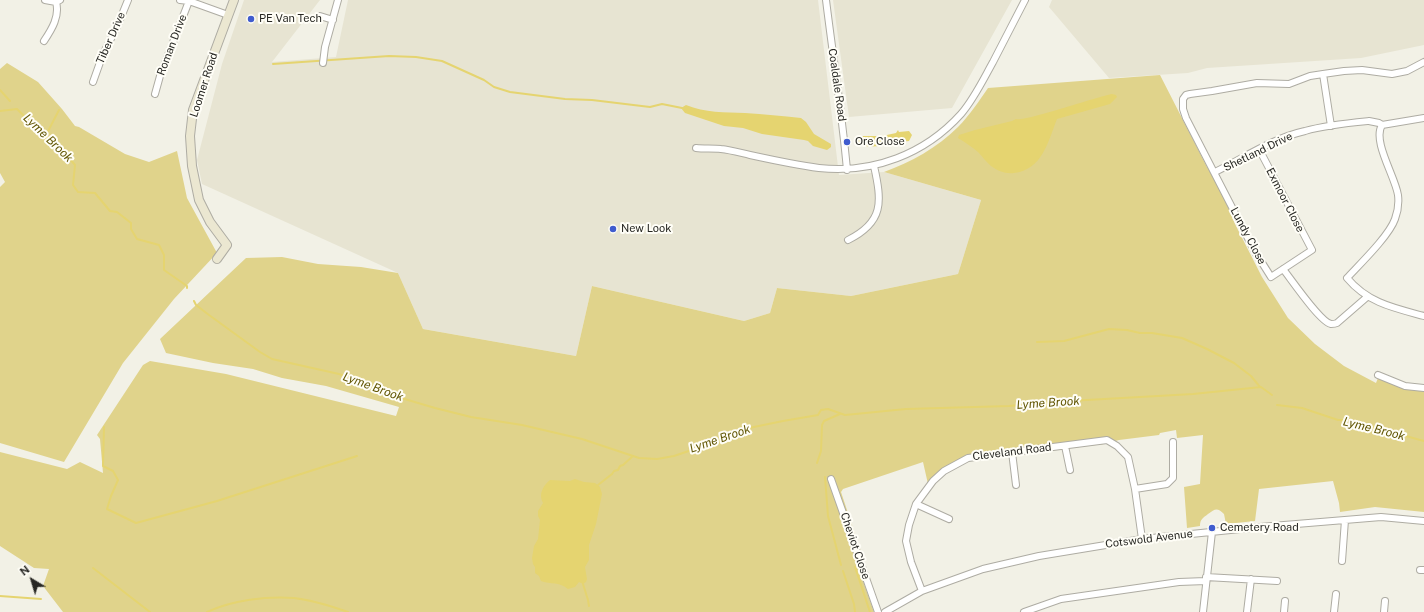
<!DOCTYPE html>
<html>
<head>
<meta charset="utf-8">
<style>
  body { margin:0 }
  #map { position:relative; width:1424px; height:612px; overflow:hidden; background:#f2f1e6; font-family:"Public Sans",sans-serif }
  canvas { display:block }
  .north { position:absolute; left:12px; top:560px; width:40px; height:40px; -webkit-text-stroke:3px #fffef7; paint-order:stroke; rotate:322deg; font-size:11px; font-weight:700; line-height:16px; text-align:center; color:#272723 }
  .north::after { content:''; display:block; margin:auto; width:14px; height:18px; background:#272723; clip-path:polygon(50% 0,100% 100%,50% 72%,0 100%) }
</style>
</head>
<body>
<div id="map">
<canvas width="1424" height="612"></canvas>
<div class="north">N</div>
</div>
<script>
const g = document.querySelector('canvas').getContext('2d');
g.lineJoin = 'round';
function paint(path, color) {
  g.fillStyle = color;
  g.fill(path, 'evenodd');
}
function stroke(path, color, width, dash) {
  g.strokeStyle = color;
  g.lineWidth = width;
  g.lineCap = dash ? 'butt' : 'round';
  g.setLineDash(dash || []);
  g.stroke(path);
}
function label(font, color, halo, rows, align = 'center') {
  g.font = font + ' "Public Sans",sans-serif';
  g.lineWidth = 4;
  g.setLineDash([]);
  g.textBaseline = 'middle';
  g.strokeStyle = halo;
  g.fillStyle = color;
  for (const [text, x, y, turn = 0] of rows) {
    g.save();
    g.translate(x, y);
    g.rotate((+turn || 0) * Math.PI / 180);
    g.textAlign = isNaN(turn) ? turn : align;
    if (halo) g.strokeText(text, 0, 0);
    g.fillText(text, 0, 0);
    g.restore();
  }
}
paint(new Path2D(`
  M244,0H320L272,62L336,57L348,0H818L839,175L884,172L981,200L958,274L851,296L777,288L770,313L744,321L592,286L576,356L423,329L398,273L202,184L197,160L222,64Z
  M833,0H1012L952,108L849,117Z
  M1052,0H1424V45L1361,58L1207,68L1188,73L1109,78L1049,7Z`), '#e7e4d2');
paint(new Path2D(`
  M7,63L38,82L62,109L75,126L79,127L125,154L149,162L177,151L187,198L217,253L174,299L123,363L64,462L0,443V187L5,182L0,173V69Z
  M1160,75L1207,167L1221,191L1235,224L1262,277L1288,318L1315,344L1344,366L1376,383L1378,378L1424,390V512L1375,507L1340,512L1339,503L1333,481L1259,489L1255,521L1226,524L1224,514C1217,507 1215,509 1208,514C1203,518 1200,519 1200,526L1187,528L1184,487L1200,484L1203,435L1177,438L1176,430L1160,433L1159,435L1119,440L1104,444L973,460L954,467L928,484L923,462L843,489L841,492L864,561L857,564L874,612H63L43,586L49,569L34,568L0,546V452L67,469L80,462L103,473L100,439L97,435L143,365L150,361L226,374L396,416L399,407L326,386L282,378L253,369L213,363L166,353L160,339L246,258L282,257L318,264L361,267L398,273L423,329L576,356L592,286L744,321L770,313L777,288L851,296L958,274L981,200L884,172C911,162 937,148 958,127C969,116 979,101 988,88Z`), '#e0d38b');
paint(new Path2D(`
  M1112,94L1116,95L1117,97L1110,104L1057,119C1048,142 1042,170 1014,173C1005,174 998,171 991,166C986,162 983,157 978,152C972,147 965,142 958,138L959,135L975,130L1012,121L1016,119C1024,122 1096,97 1112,94Z
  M686,105C705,113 725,112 745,113C764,114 782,116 801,118L806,122L814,134L831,144V147L827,150L813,146L808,141L804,140L762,134L743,128L724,126L685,113L681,108Z
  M898,130L899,132L909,131L912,135L909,141C894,143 870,151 856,143V141L862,136H882L896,133Z
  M575,479L584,482L595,483L600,487L602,494L596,524L589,545V560L585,567L587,579L586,582L583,584L579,582L575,587L568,589C558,581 552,585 541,581L539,576L535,573V567L533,564L532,558L534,546L538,539L540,520L538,516V511L543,503C538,494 543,486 550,480L570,481Z`), '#e5d470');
stroke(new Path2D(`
  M273,64L389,56L416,57L442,61L484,80L494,87L510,92L565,99L592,100L650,107L662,104L682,108
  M0,90L10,101
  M0,111L17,109L61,153L70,159L75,165L73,185L78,192L95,193L110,211L117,212L131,223V229L137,239L159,245L164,255V270L187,286V288
  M45,137L59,110
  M194,301L196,305L209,315L260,352L272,359L339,374L362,382L381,392L435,408L471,417L522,425L582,439L639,458L657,459L674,456L721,440L749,428L783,421L818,415L821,410L828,409L845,415L906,409L1009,406L1051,402L1193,394L1261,387L1272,395
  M1037,342L1064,341L1109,329L1127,330L1140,333H1152L1182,338L1207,349L1234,363L1251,376L1260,387
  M1277,405L1302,408L1338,420H1348L1424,441
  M104,427L103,466L113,471L118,480L111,496L107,509L136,523L217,501L357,456
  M817,463L821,451L822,425L824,421L840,414
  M825,477L828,516L841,565
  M598,485L612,474L614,471L618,470L620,466L623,465L633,456
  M855,567L870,612
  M93,568L150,612
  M843,571L854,604L855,612
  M583,584L588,600L589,606
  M0,596L41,599
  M207,612C233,600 266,596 294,598C312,600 331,606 348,612`), '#e5d470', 2);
const street = new Path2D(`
  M45,0L56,2
  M180,0L189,1L228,15
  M826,0C833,57 842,113 847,170
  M320,16L333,20
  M44,41C52,29 60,16 56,2L60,0
  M323,63L325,47L338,0
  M93,82L103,54L117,27L128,0
  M155,94L160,76L189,1
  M1382,125C1372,141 1395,176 1398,195C1399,203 1398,211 1395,219C1389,236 1360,264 1347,278C1368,303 1394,308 1424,316
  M1382,125L1424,118
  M1331,126L1323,74L1344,71L1362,70L1392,74L1407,71L1424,62
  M696,148C704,149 713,148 721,149C731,150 741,153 750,155C773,160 796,165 819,168C873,174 925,154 961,114C974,99 983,80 993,62C1004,41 1014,21 1025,0
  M1259,149L1312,250L1271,277L1254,250L1186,118L1183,109V99L1186,95L1190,94L1212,91L1257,83L1289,84L1310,76L1323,74
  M1215,172C1244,158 1273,138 1305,131C1326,125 1348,123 1369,121L1379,123L1382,125
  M848,240C884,222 882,202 874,166
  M1283,269C1291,279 1320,322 1331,324C1333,324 1335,324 1337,323L1367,297
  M1378,375L1405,386L1424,388
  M1065,446L1070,470
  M1012,452L1016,485
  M831,479L878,612
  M1135,489L1167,484L1173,478V442
  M916,504L949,519
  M1342,561L1345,520
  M1420,570H1424
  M1206,577L1277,581
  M922,591L911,562L906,541L909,525L916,504L933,481L944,471L968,458L1107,440L1117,446L1128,457L1135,489L1142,539
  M885,612L922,591L983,569L1039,556L1142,539L1260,527L1381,517L1424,521
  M1024,612L1061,599L1179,582L1206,581
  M1203,612L1212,532
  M1247,612L1251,579
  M1284,612L1285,601
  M1334,612L1336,594
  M1384,612L1385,601`);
const secondary = new Path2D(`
  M217,259L227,245L210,222L199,200L192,166L190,136L193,110L234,0`);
stroke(street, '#aeaca3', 8);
stroke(secondary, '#aeaca3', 10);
stroke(street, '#fff', 6);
stroke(secondary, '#ebe7d1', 8);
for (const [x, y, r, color] of [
  [251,19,4,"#405cce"],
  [847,142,4,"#405cce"],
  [613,229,4,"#405cce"],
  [1212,528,4,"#405cce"]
]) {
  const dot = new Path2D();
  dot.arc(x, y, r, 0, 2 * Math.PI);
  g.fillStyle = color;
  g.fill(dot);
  stroke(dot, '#fffef7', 1.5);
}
label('11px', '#272723', '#fffef7', [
  ["PE Van Tech",259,19],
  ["Ore Close",855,142],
  ["New Look",621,229],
  ["Cemetery Road",1220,528]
], 'left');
label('11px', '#272723', '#fffef7', [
  ["Tiber Drive",111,38,-66],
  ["Roman Drive",172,45,-69],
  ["Loomer Road",204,85,-72],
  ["Coaldale Road",837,85,82],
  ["Shetland Drive",1258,152,-26],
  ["Exmoor Close",1285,200,63],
  ["Lundy Close",1248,236,62],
  ["Cleveland Road",1012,452,-7],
  ["Cotswold Avenue",1149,539,-7],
  ["Cheviot Close",855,546,71]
]);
label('italic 12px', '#625604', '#fffef7', [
  ["Lyme Brook",48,138,44],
  ["Lyme Brook",373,387,20],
  ["Lyme Brook",1048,403,-4],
  ["Lyme Brook",1374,429,14],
  ["Lyme Brook",720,439,-19]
]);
</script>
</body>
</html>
